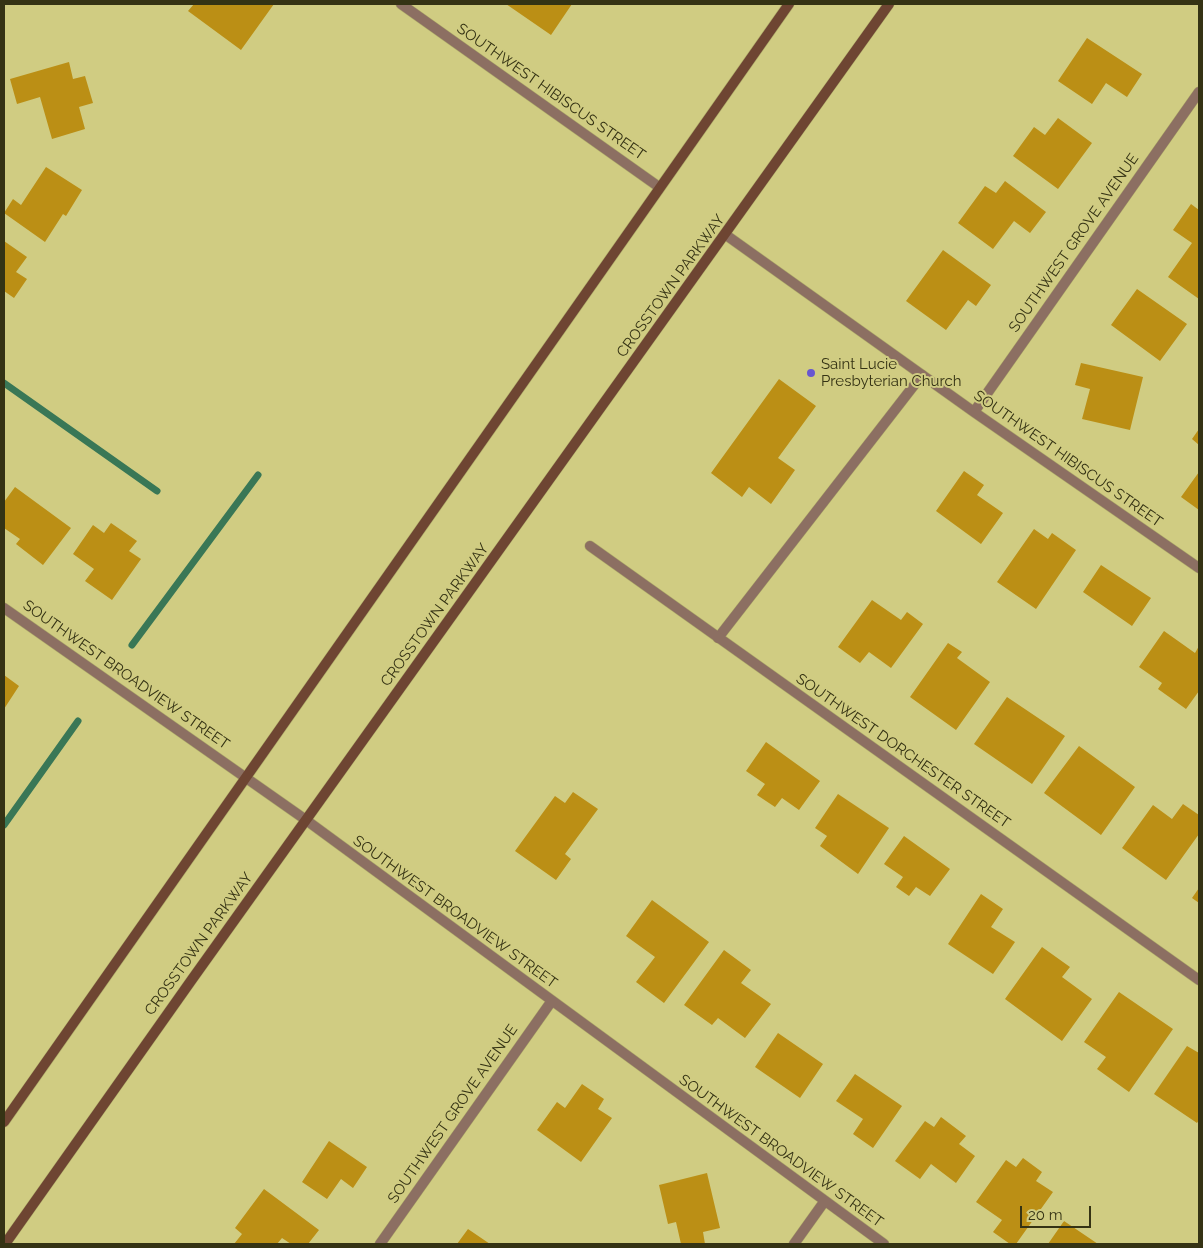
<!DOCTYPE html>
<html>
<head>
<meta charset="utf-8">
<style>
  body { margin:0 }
  #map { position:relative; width:1203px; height:1248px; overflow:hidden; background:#d0cc82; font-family:Raleway,sans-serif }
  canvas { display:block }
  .frame { position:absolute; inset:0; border:5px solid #353314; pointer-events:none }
  .scale { position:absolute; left:1020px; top:1206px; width:71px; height:22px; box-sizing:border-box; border:2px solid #353314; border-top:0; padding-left:6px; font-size:15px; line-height:18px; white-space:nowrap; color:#353314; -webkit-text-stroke:4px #d0cc82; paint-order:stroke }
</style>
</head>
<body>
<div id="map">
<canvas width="1203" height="1248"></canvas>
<div class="frame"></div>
<div class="scale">20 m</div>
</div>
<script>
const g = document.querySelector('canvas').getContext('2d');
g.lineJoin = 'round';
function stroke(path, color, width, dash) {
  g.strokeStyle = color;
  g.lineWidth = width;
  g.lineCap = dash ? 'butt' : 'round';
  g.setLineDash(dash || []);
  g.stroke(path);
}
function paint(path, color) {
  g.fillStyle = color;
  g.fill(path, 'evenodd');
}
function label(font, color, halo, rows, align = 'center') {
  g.font = font + ' Raleway,sans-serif';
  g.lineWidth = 4;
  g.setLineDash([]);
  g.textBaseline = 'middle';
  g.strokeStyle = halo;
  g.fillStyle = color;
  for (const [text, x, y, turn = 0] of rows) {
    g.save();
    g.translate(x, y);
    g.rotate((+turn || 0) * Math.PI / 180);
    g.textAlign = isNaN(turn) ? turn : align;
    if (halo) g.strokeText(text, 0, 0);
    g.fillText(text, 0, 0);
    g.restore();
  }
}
stroke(new Path2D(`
  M4,383L157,491
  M132,645L258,475
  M4,825L78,721`), '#397756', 7);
paint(new Path2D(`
  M194,4H274L241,50L188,11Z
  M506,4H572L551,35Z
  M1087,38L1142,74L1127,97L1106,83L1092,104L1058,81Z
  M69,62L73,79L85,76L93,103L79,107L85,129L52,139L40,97L17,104L10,79Z
  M1058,118L1092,143L1058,189L1013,156L1034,127L1045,135Z
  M46,167L82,190L66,216L63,214L45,242L4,213L13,199L21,205Z
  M1005,181L1046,212L1030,233L1014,221L993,249L958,223L985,186L996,193Z
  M1191,204L1199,210V299L1168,277L1192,243L1173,230Z
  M4,241L27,257L16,272L27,279L14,298L4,291Z
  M943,250L991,285L976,306L968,300L946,330L906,301Z
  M1137,289L1187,324L1160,361L1111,325Z
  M1081,363L1143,377L1130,430L1082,419L1090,389L1075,385Z
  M779,379L816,406L778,458L795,470L771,504L749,487L742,497L711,473Z
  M1199,429V445L1192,439Z
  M964,471L984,485L977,495L1003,513L981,544L936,511Z
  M1199,472V510L1181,497Z
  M15,487L71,528L43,565L16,544L20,539L4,528V502Z
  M111,523L137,541L129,551L141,559L112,600L85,581L94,569L73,554L93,525L104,533Z
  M1034,529L1048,539L1052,533L1076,550L1036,609L997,582Z
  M1101,565L1151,598L1132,626L1083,592Z
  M872,600L901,620L907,612L923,624L891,668L869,652L860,663L838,647Z
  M1164,631L1195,653L1199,646V691L1186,709L1158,689L1162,683L1139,667Z
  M948,643L962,652L957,658L990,682L956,730L910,697Z
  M4,675L19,686L4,709Z
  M1007,697L1065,736L1032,784L974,744Z
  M766,742L820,781L799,810L782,798L775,807L757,795L765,784L746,771Z
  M1079,746L1135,787L1101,835L1044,793Z
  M573,792L598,809L565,854L571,859L556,880L515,851L555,796L565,803Z
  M838,794L889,828L858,874L820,846L827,836L815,828Z
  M1183,804L1199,815V834L1166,880L1122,848L1153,805L1172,819Z
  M904,836L950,869L930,896L916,887L909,896L896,887L903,877L884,864Z
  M1199,888V903L1192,898Z
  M981,894L1003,909L991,927L1015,942L993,974L948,944Z
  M652,900L709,942L664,1003L636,982L655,957L626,936Z
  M1042,947L1070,967L1062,977L1092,999L1062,1041L1005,999Z
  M724,950L751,970L741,983L771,1004L745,1038L718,1018L712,1025L684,1005Z
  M1119,992L1173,1029L1129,1092L1097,1069L1106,1057L1084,1042Z
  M778,1033L823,1064L800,1098L755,1067Z
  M1187,1046L1199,1053V1120L1197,1123L1154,1094Z
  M855,1074L902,1106L873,1148L853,1134L863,1119L836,1101Z
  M582,1084L604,1099L598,1109L612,1118L581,1162L537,1130L557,1102L565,1108Z
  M941,1117L966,1136L959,1144L975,1156L956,1183L931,1164L920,1179L895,1161L925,1121L934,1127Z
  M329,1141L367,1167L353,1188L341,1179L327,1199L302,1182Z
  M1023,1158L1042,1172L1036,1181L1053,1192L1016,1244H1010L993,1232L1002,1220L976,1202L1006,1160L1016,1167Z
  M707,1173L720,1228L703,1232L705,1244H681L676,1222L668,1224L659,1185Z
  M264,1189L319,1230L308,1244H291L282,1238L277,1244H234L242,1234L235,1228Z
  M1064,1221L1098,1244H1048Z
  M468,1229L490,1244H457Z`), '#bb8f15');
const lane = new Path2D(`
  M718,638L922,375`);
const street = new Path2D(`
  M401,4L659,187
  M726,235L974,412L1199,568
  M974,412L1199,92
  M590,546L1199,980
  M4,608L306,820L884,1244
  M380,1244L551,1002
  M794,1244L824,1202`);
const secondary = new Path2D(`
  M4,1122L789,4
  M5,1244L193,978L889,4`);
stroke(lane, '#aeaa6a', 11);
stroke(street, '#aeaa6a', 11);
stroke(secondary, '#aeaa6a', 11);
stroke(lane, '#8c6f62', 10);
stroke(street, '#8c6f62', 10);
stroke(secondary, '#6e4532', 10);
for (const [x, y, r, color] of [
  [811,373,5,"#6856d0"]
]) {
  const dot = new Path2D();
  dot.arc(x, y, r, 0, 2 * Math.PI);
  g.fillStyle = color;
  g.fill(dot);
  stroke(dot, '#d0cc82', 2);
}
label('15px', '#353314', '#d0cc82', [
  ["SOUTHWEST HIBISCUS STREET",551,92,35],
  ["SOUTHWEST GROVE AVENUE",1074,243,-55],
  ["CROSSTOWN PARKWAY",671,286,-54],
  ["SOUTHWEST HIBISCUS STREET",1068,459,35],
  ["CROSSTOWN PARKWAY",435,615,-54],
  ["SOUTHWEST BROADVIEW STREET",126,675,35],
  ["SOUTHWEST DORCHESTER STREET",903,751,35],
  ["SOUTHWEST BROADVIEW STREET",455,912,36],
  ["CROSSTOWN PARKWAY",199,944,-54],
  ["SOUTHWEST GROVE AVENUE",453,1114,-55],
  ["SOUTHWEST BROADVIEW STREET",781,1151,36]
]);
label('15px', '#353314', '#d0cc82', [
  ["Saint Lucie",821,364],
  ["Presbyterian Church",821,381]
], 'left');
</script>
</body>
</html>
